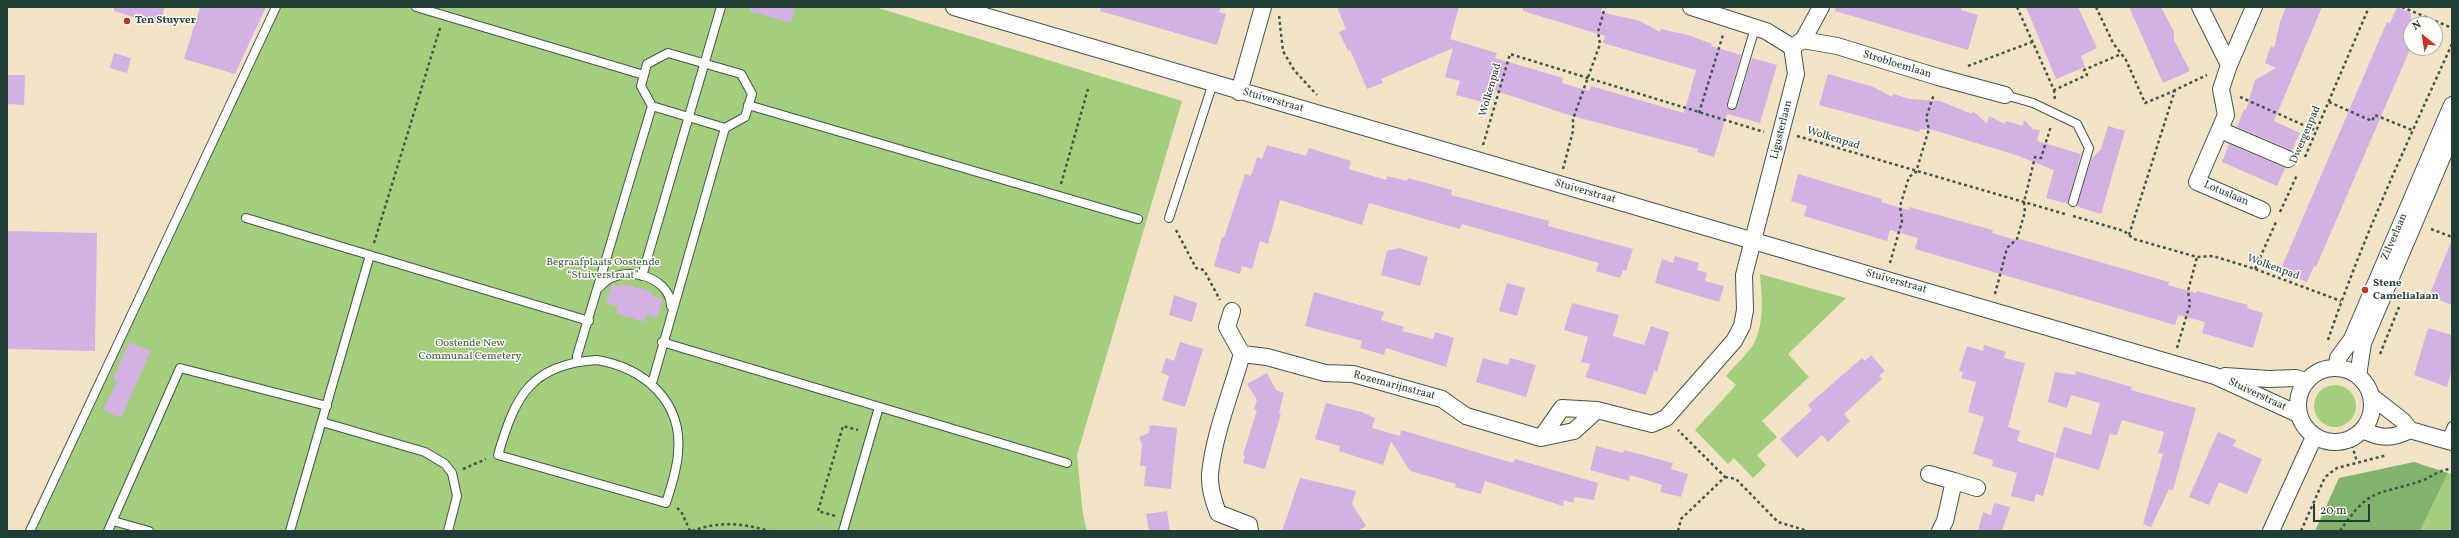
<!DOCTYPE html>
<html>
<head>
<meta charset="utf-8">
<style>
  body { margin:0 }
  #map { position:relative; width:2459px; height:538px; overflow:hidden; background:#f2e3c7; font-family:Vollkorn,serif }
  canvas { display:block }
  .frame { position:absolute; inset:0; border:8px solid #1f3d34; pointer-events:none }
  .north { position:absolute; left:2403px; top:16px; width:40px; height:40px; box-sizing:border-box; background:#fdfcf7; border:1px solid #a4b0a9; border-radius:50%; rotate:330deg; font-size:11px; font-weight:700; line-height:16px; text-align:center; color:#1f3d34 }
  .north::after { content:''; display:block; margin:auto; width:14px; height:18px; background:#c8321e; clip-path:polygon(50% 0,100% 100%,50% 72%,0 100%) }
  .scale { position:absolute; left:2313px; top:504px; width:57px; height:18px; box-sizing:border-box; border:2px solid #1f3d34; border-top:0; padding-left:5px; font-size:12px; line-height:14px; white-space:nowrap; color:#1f3d34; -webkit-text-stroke:3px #fdfcf7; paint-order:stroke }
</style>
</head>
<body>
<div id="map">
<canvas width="2459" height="538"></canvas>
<div class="frame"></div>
<div class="north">N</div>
<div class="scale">20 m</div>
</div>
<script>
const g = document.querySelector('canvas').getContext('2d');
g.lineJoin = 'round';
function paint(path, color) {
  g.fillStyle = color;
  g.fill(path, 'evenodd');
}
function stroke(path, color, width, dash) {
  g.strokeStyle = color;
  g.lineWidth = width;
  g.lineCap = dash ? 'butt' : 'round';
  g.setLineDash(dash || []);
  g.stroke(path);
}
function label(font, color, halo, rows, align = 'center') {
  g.font = font + ' Vollkorn,serif';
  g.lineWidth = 3;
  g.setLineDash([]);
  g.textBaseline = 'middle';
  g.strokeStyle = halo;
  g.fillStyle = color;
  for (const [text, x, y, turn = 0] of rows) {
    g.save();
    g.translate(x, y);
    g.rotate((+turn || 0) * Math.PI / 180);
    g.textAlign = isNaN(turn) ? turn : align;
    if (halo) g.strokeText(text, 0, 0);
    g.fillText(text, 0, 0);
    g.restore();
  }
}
paint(new Path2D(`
  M272,7H875L1182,101L1077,455L1083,515L1087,531H24Z
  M1760,274L1846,298L1788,354L1809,377L1762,421L1777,437L1757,455L1766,465L1753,478L1734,458L1728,464L1695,430L1736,385L1726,376C1734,366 1746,356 1753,345C1765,323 1762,298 1760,274Z
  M2314 406a21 21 0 1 1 42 0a21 21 0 1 1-42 0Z
  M2448,473L2452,474V531H2420Z`), '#a3cf7c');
paint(new Path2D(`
  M2414,462L2448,473L2420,531H2315L2339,478Z`), '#82b26c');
paint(new Path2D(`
  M114,7H165L159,25L114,11Z
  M200,7H266L235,74L184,59Z
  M750,7H795L791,23L750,11Z
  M1101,7H1221L1219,12L1226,14L1217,45L1100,11Z
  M1337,7H1459L1450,39L1497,53L1495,58L1563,78L1562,83L1589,91L1591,86L1684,113L1696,70L1603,43L1605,36L1523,11V7H1602L1601,12L1640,21L1660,32L1661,29L1688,35L1712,44L1711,46L1741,55L1727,103L1731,110L1737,107L1752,58L1777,65L1760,123L1727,114L1714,157L1697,152L1698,149L1572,116L1487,88L1482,102L1456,95L1460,81L1445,77L1453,48L1381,79L1383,83L1367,89L1350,50L1348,51L1339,32L1346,29Z
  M1836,7H1962L1961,10L1978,15L1968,50L1835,11Z
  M2026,7H2078L2097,48L2081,56L2085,67L2056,79Z
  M2129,7H2161L2174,32V40L2190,71L2163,83Z
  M2286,7H2322L2274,121L2300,133L2292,150L2237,127L2244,109L2246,110L2255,80L2276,68L2265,63L2271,46L2274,48L2280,22Z
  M2397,7L2411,13V47L2316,267L2314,266L2307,282L2280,271L2387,22L2390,23Z
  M114,53L131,58L127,73L110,68Z
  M1828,74L1871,86L1892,97L1893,94L1910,99L1940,101L1972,114L1973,111L1987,124L1989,116L2005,124L2006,121L2023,126L2024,120L2033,129L2040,130L2037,141L2081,154L2068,204L2046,198L2054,170L2016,155L1933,130L1920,129L1919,132L1819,105Z
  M7,75H25L24,105L7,104Z
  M2108,126L2125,131L2101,214L2076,206L2092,158L2101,149Z
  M2229,144L2285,168L2277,186L2222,162Z
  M1267,145L1306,156L1309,148L1351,161L1349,169L1386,180L1387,176L1407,181L1408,178L1452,190L1451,195L1549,221L1548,226L1633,249L1626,271L1623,270L1620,278L1596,271L1599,263L1462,224L1460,229L1369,203L1362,225L1280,200L1268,244L1260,241L1252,269L1242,266L1240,274L1214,266L1222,237L1224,238L1245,174L1251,176L1257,157L1262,159Z
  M1798,174L1882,199L1881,202L1909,210V207L1993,230L1992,233L2019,241L2020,239L2169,282L2168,285L2196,293L2197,291L2248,305L2247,308L2263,313L2253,348L2202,333L2205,322L2178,315L2175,325L1915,249L1918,238L1890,230L1887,241L1804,216L1807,206L1791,201Z
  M7,231L97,233L95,351L7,349Z
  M2451,242H2452V305L2429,296Z
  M1399,248L1428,257L1420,286L1381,275L1387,251Z
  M1675,256L1699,263L1697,270L1707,273L1705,281L1724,286L1719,302L1655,283L1662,259L1673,263Z
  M1507,283L1525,288L1517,316L1499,311Z
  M612,284L623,287L625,284L652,292V296L663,299L657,318L646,315L644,322L616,313L618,307L606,303Z
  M1314,292L1384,312L1381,320L1404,327L1402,331L1433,339L1435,332L1454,338L1446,367L1386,348L1384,355L1360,348L1362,341L1305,326Z
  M1174,295L1197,303L1192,322L1169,315Z
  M1572,303L1619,315L1613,336L1630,341L1644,345L1651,326L1669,332L1657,372L1654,371L1646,395L1585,377L1590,364L1581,362L1588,337L1564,330Z
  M2428,328L2452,335V369L2447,387L2414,375Z
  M129,342L151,351L121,418L103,410L117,381L113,379Z
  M1180,342L1203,349L1185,407L1162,400L1169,376L1161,373L1166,358L1174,361Z
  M1984,345L2006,352L2004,358L2025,363L2008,427L2020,431L2017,441L2055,453L2043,496L2036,494L2034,502L2011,496L2017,473L1992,466L1993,460L1973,454L1984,417L1968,412L1976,382L1961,378L1963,372L1959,371L1967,346L1983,351Z
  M1871,355L1885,371L1879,376L1882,379L1844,414L1850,421L1828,442L1822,435L1797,458L1780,439L1812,410L1808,405L1862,358L1865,361Z
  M1483,358L1508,365L1510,358L1536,365L1526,397L1476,382Z
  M2076,371L2132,387L2131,390L2196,408L2173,490L2169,489L2151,527L2143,524L2163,454L2158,453L2164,432L2122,420L2117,435L2110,434L2099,470L2055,457L2064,427L2091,435L2100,403L2071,395L2067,408L2048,402L2055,372L2075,375Z
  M1267,373L1276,390L1284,393L1279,413H1281L1265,469L1243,463L1245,456L1243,455L1257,410L1254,409L1257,400L1247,384Z
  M1326,403L1362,412L1375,418L1372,428L1400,436L1401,430L1513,463L1515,459L1598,483L1594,500L1575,497L1573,503L1564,500L1563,506L1485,481L1481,494L1455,487L1456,484L1410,471L1391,441L1383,465L1339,451L1340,446L1315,439Z
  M1150,425L1177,428L1171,489L1144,486L1146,466H1140L1142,444L1139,437L1149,433Z
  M2218,432L2236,440L2233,446L2262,459L2247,494L2219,482L2209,505L2189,497Z
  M1596,446L1623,453L1624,450L1673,463L1671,469L1688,474L1681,497L1660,492L1662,485L1630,475L1629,481L1590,470Z
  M1300,478L1356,491L1352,504L1366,526L1358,531H1282Z
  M1994,503L2010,507L2002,531H1978L1983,512L1991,515Z
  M1167,511L1170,531H1149L1146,514Z`), '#d4b1e3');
const lane = new Path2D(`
  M416,7L644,75
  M2005,95L2033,103L2077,124L2089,148L2073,202
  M748,105L1138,219
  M1732,105L1755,28
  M246,218L589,321
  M1169,218L1213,83
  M642,276L721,7
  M600,287C618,263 670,274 671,306
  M662,342L1067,463
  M597,360C644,368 683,401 678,453C677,470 671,487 666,503L498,455C515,397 530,364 597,360Z
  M577,361V356L652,106
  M650,383L653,380L725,128L745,117L752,94L741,74L668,53L647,64L641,86L652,106L725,128
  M322,422L425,452L445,464L452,473L457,496L448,531
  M2446,440L2452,426
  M113,521L149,531
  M30,531L276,7
  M108,531L180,368L327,406
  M290,531L370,255
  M843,531L879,407`);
const street = new Path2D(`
  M954,7L2215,376L2298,414
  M2200,7L2229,65
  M2254,7L2229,65L2221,89L2226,115L2197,182L2262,210
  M1803,40L1821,7
  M1792,47L1803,40L1837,46L1938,77L2005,95
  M1239,92L1263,7
  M2220,130L2288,159
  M1232,311L1227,327L1242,354
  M2337,367L2338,358L2352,339L2452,105
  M2298 405a37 37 0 1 1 74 0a37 37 0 1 1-74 0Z
  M2225,376L2269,379L2296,378L2306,381
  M2358,376L2363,343L2452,134
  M2371,396L2403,421L2410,430L2452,442
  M2363,430C2380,439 2393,439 2410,430
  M1541,438L1562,408L1597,410L1652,424L1666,418L1734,341L1742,326L1745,310L1744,275L1796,74L1792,47L1766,31L1691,7
  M1929,474L1954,481L1945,521L1940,531
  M1954,481L1977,488
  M1250,531L1249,525L1218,513C1213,500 1209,487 1210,474C1214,434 1231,393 1242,354L1267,357L1325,373L1353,374L1442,399L1466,416L1541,438L1574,431L1597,410
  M2271,531L2314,437`);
stroke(lane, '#3f564a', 10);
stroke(street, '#3f564a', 18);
stroke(new Path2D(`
  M2017,7L2054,90L2087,75L2084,70L2121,54
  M2096,7L2113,43L2126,60L2145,103L2174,91
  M2402,7L2452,28
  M1279,16L1283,51L1294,70L1317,95
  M1968,66L2032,42
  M2054,90L2055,100
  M2240,97L2317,131
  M2329,102L2372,121L2375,115L2412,130
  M1699,113L1723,35
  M1797,136L2065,214
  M1483,145L1510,54L1764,132
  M2305,157L2369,7
  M1563,169L1573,131V119L1600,44L1598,32L1605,7
  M1061,184L1088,89
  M2280,212L2297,175
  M2073,216L2124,231L2134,239L2197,257L2213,256L2255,269L2341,301
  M2431,229L2452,237
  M1176,230L1196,268L1204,270L1220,300
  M2129,235L2175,90L2207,75
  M374,243L440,28
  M1890,263L1902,221L1900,206L1909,177L1916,172L1929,129L1926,118L1934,94
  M2255,269L2276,222
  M1995,294L2007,248L2017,239L2025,212L2024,202L2035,157L2041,158L2051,126
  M2328,340C2362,239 2408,141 2452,44
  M2177,348L2190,304L2188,291L2197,257
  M2380,354L2399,307
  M2352,445L2357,462
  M463,469L486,459
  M1725,477L1736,479L1778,522L1808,531
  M677,508L681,511L690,531
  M835,516L818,511L843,426L858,430
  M692,531C719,521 742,523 769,531
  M1678,531L1681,519L1725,477L1678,430
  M2301,531L2325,477L2337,468L2387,455
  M2340,531C2370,487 2375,496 2421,481C2432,477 2440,469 2452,469`), '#3f564a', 2.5, [3, 3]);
stroke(lane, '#fff', 8);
stroke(street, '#fff', 16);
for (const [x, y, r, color] of [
  [127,21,4,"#c8321e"],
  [2365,290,4,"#c8321e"]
]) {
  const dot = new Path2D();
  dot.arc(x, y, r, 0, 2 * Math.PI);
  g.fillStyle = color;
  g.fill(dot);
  stroke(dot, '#fdfcf7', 1.5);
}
label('bold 11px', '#1f3d34', '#fdfcf7', [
  ["Ten Stuyver",135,21],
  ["Stene",2373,284],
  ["Camelialaan",2373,297]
], 'left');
label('11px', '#1f3d34', '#fdfcf7', [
  ["Strobloemlaan",1897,65,17],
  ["Wolkenpad",1491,90,-74],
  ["Stuiverstraat",1273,101,16],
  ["Ligusterlaan",1782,130,-76],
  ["Dwergenpad",2306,135,-67],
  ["Wolkenpad",1833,139,17],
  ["Stuiverstraat",1585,192,16],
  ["Lotuslaan",2226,194,23],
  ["Zilverlaan",2395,237,-67],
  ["Wolkenpad",2273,268,20],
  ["Stuiverstraat",1896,282,16],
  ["Rozemarijnstraat",1394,386,15],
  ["Stuiverstraat",2257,395,25]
]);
label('11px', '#406246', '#fdfcf7', [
  ["Begraafplaats Oostende",603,263],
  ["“Stuiverstraat”",603,276],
  ["Oostende New",470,344],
  ["Communal Cemetery",470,357]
]);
</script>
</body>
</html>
